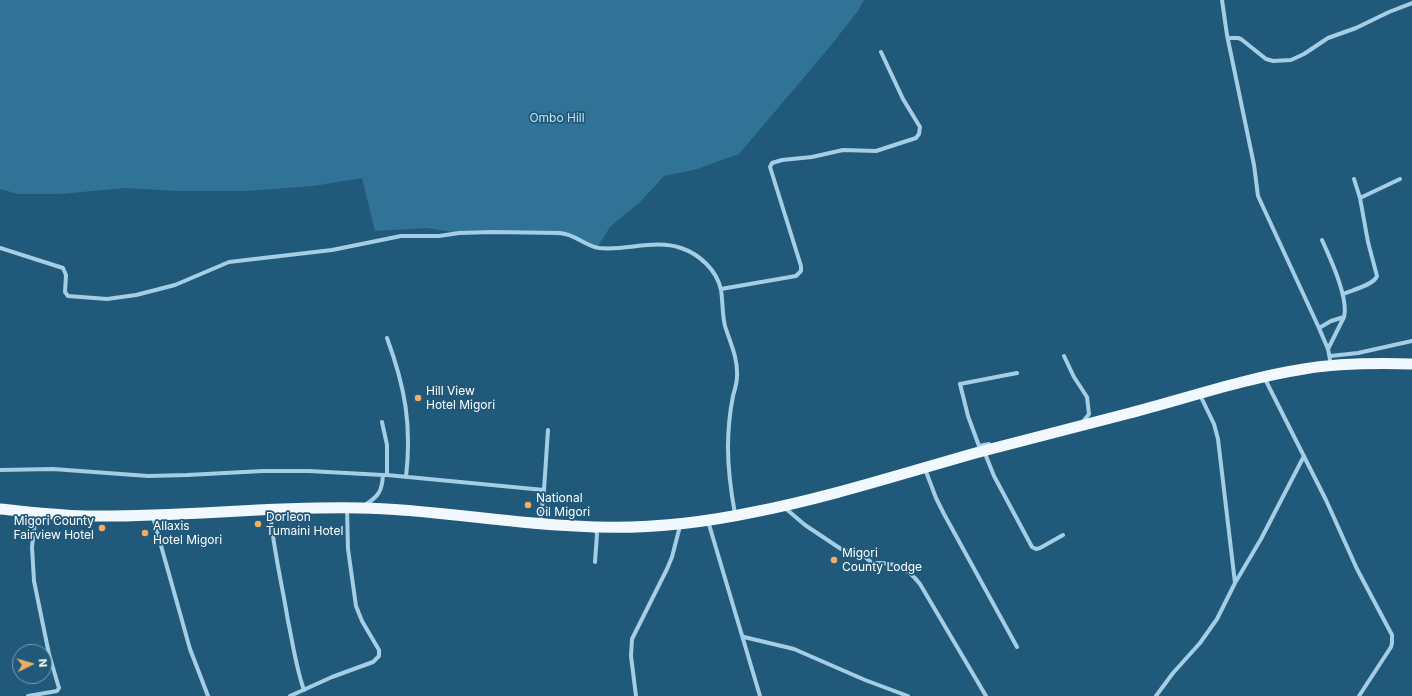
<!DOCTYPE html>
<html>
<head>
<meta charset="utf-8">
<style>
  body { margin:0 }
  #map { position:relative; width:1412px; height:696px; overflow:hidden; background:#21597a; font-family:Inter,sans-serif }
  canvas { display:block }
  .north { position:absolute; left:12px; top:644px; width:40px; height:40px; box-sizing:border-box; background:#21597a; border:1px solid #7a9baf; border-radius:50%; rotate:85deg; font-size:11px; font-weight:700; line-height:16px; text-align:center; color:#fff }
  .north::after { content:''; display:block; margin:auto; width:14px; height:18px; background:#f2ad64; clip-path:polygon(50% 0,100% 100%,50% 72%,0 100%) }
</style>
</head>
<body>
<div id="map">
<canvas width="1412" height="696"></canvas>
<div class="north">N</div>
</div>
<script>
const g = document.querySelector('canvas').getContext('2d');
g.lineJoin = 'round';
function paint(path, color) {
  g.fillStyle = color;
  g.fill(path, 'evenodd');
}
function stroke(path, color, width, dash) {
  g.strokeStyle = color;
  g.lineWidth = width;
  g.lineCap = dash ? 'butt' : 'round';
  g.setLineDash(dash || []);
  g.stroke(path);
}
function label(font, color, halo, rows, align = 'center') {
  g.font = font + ' Inter,sans-serif';
  g.lineWidth = 3.5;
  g.setLineDash([]);
  g.textBaseline = 'middle';
  g.strokeStyle = halo;
  g.fillStyle = color;
  for (const [text, x, y, turn = 0] of rows) {
    g.save();
    g.translate(x, y);
    g.rotate((+turn || 0) * Math.PI / 180);
    g.textAlign = isNaN(turn) ? turn : align;
    if (halo) g.strokeText(text, 0, 0);
    g.fillText(text, 0, 0);
    g.restore();
  }
}
paint(new Path2D(`
  M0,0H864L858,11L828,49L739,154L694,170L664,176L640,202L610,227L597,248L574,237L518,232L459,233L427,228L375,231L362,178L313,186L246,191H176L126,188L60,194H18L0,189Z`), '#317396');
stroke(new Path2D(`
  M1222,0L1227,35L1254,165L1258,196L1319,328L1328,349L1331,365
  M1228,38H1238L1241,39L1266,59L1273,61L1291,60L1304,54L1328,38L1356,28L1389,12L1412,3
  M1360,198L1400,179
  M0,248L63,268L66,275L65,292L68,296L107,299L136,295L175,285L229,262L332,250L401,236H439L459,233L493,232L560,233C575,234 585,246 599,248C627,251 654,239 681,248C699,254 717,270 721,290C723,302 722,314 725,326C730,342 738,358 737,376C737,383 735,389 733,396C730,411 728,433 728,448C728,470 731,492 735,514
  M721,289L796,276L801,271V266L770,167L772,163L782,160L812,157L843,150L876,151L916,138L919,134L920,127L903,99L881,52
  M1343,294C1352,290 1374,285 1377,276L1368,242L1360,198L1354,179
  M1319,328L1331,321L1344,317C1349,298 1330,258 1322,240
  M387,338C405,387 412,425 406,477
  M1328,349L1344,317
  M1064,356L1074,377L1087,397L1089,414L1082,423
  M1330,356L1358,353L1412,341
  M1264,377L1326,500L1357,569L1392,635V643L1391,647L1359,696
  M1200,395L1214,424L1218,439L1235,583
  M989,444L979,446L968,416L960,384L1017,373
  M984,451L994,476L1032,547L1036,549L1040,548L1063,535
  M925,469L936,498L944,514L1017,647
  M0,470L53,469L148,476L187,475L263,471H309L383,475
  M387,475L544,490L548,430
  M365,505C379,496 382,491 383,475H387V445L382,422
  M785,508L805,525L841,549L845,551H858L872,563C894,562 906,566 920,584L986,696
  M270,510C273,549 282,583 288,621C293,644 296,668 304,690
  M153,517L190,649L208,696
  M708,521L760,696
  M540,524L544,490
  M595,529L597,534L595,562
  M744,637L794,649L865,680L908,696
  M28,696L57,691L59,688L49,654L34,581L32,547L36,513
  M290,696L332,677L373,662L379,656V650L362,621L356,606L348,549L347,508
  M636,696L631,656L632,639L667,569L672,557L680,526
  M1156,696L1173,673L1200,643L1217,619L1235,583L1261,539L1304,456`), '#a3cee5', 4);
stroke(new Path2D(`
  M0,509C31,512 62,516 93,516C182,517 271,506 360,508C432,509 503,523 575,526C633,530 697,524 754,512C831,497 907,472 983,451C1032,438 1081,426 1130,413C1187,398 1246,378 1304,369C1340,363 1376,363 1412,364`), '#f1f8fe', 11);
for (const [x, y, r, color] of [
  [418,398,4,"#f2ad64"],
  [528,505,4,"#f2ad64"],
  [258,524,4,"#f2ad64"],
  [102,528,4,"#f2ad64"],
  [145,533,4,"#f2ad64"],
  [834,560,4,"#f2ad64"]
]) {
  const dot = new Path2D();
  dot.arc(x, y, r, 0, 2 * Math.PI);
  g.fillStyle = color;
  g.fill(dot);
  stroke(dot, '#21597a', 1.5);
}
label('12px', '#c6e4f4', '#21597a', [
  ["Ombo Hill",557,118]
]);
label('12px', '#fff', '#21597a', [
  ["Hill View",426,391],
  ["Hotel Migori",426,405],
  ["National",536,498],
  ["Oil Migori",536,512],
  ["Dorleon",266,517],
  ["Tumaini Hotel",266,531],
  ["Migori County",94,521,"right"],
  ["Fairview Hotel",94,535,"right"],
  ["Allaxis",153,526],
  ["Hotel Migori",153,540],
  ["Migori",842,553],
  ["County Lodge",842,567]
], 'left');
</script>
</body>
</html>
